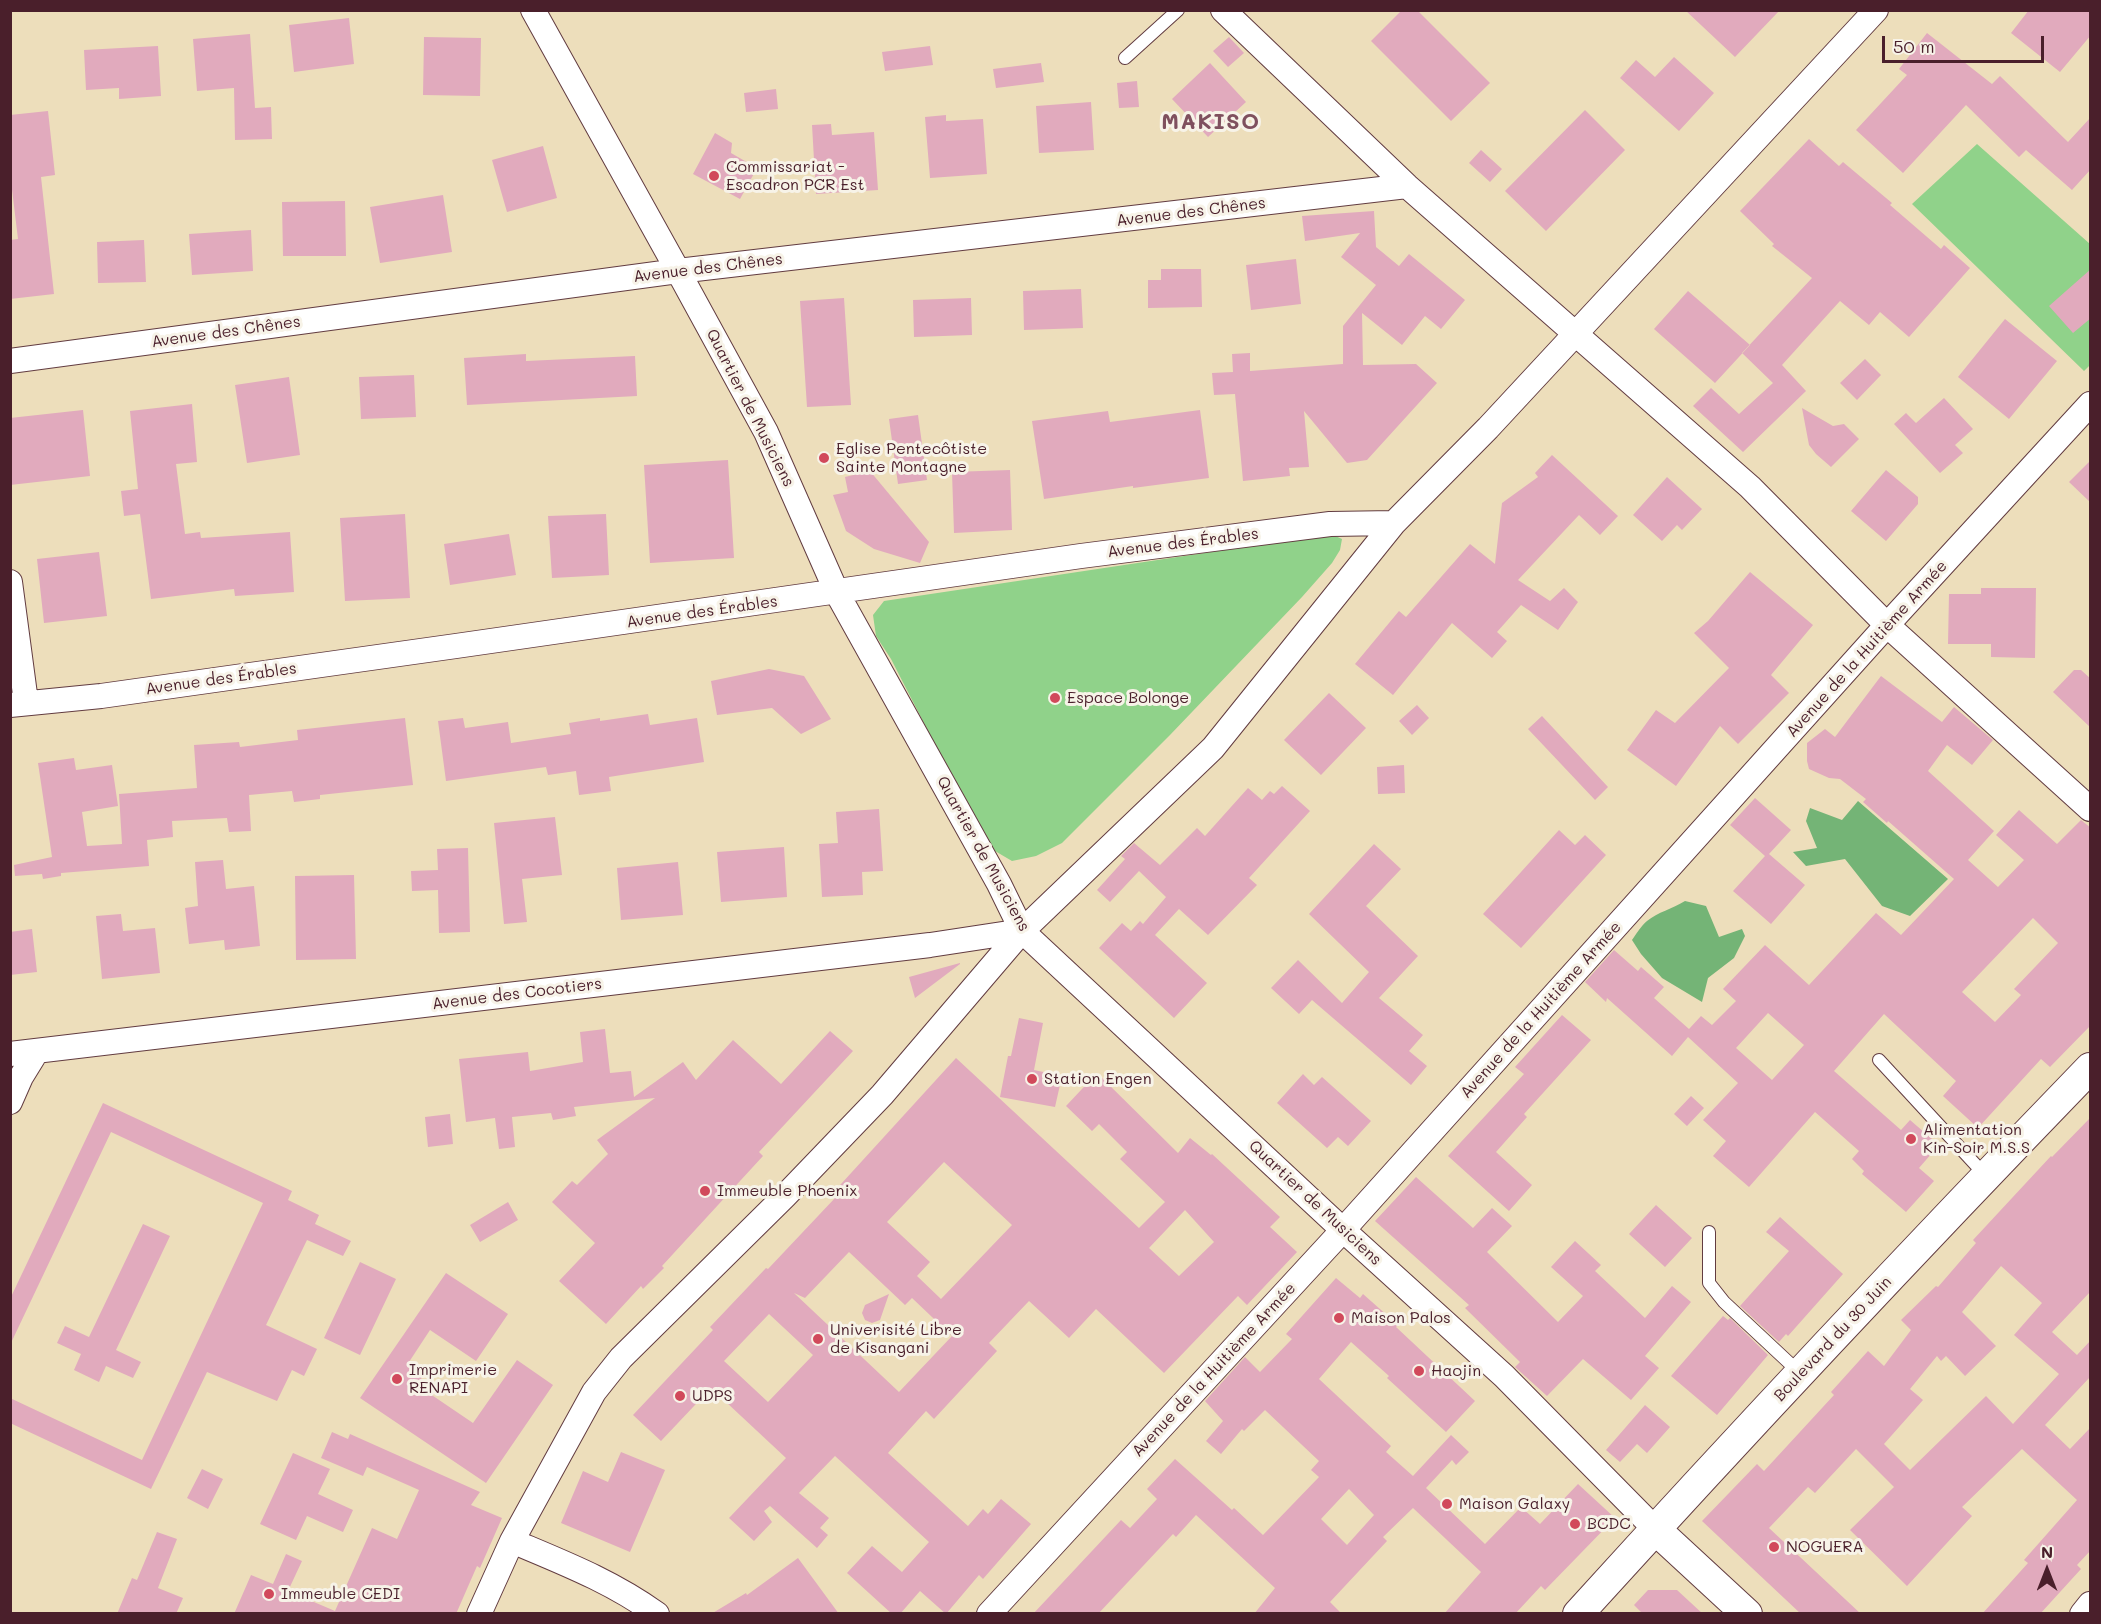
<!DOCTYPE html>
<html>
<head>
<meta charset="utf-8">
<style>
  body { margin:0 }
  #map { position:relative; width:2101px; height:1624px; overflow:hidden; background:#eddebb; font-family:Mali,sans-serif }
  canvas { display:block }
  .frame { position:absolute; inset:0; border:12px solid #4a1f2b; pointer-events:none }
  .north { position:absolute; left:2017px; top:1540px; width:60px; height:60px; -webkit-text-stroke:4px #f7f3e8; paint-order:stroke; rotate:0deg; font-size:16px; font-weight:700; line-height:24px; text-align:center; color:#4a1f2b }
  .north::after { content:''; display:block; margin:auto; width:21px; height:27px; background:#4a1f2b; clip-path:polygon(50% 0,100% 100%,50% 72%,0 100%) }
  .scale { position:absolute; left:1882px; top:36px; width:162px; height:27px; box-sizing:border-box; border:3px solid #4a1f2b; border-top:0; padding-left:8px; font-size:18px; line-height:21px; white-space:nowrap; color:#4a1f2b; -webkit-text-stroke:4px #f7f3e8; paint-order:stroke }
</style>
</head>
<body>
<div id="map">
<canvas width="2101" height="1624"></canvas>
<div class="frame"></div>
<div class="north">N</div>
<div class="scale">50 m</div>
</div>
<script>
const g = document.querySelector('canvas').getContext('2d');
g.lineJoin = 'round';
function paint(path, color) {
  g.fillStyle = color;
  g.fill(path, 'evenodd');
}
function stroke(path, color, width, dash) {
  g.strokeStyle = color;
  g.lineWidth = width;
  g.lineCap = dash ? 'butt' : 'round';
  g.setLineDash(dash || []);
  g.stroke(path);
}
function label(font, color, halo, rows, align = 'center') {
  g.font = font + ' Mali,sans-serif';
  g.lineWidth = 6;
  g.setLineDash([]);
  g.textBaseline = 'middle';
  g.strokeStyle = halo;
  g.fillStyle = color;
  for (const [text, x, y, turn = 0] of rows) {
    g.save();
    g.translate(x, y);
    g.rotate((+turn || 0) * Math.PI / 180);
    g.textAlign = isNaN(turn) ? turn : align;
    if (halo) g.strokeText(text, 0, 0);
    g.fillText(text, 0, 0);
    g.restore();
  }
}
paint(new Path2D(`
  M1977,144L2090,244V365L2084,371L1912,204Z
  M1331,534L1342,539L1340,550L1332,563L1302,597L1170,735L1062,843L1036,856L1012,861L995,851L929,733L891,659L876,636L873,615L884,601Z`), '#90d28a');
paint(new Path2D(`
  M1858,801L1948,879L1910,916L1882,906L1845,859L1806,866L1793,852L1817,848L1806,821L1810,808L1842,820Z
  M1685,901L1706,906L1719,937L1742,929L1745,936L1734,958L1708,978L1702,1002L1662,978L1641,954L1632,940C1636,934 1641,926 1647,921C1658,912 1672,909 1685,901Z`), '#74b476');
paint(new Path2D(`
  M1402,10H1417L1490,83L1451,121L1371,41Z
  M1685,10H1780L1735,57Z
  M2029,10H2091V35L2060,72L2011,33Z
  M349,18L354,64L294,72L289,25Z
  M1927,33L1992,84L2000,76L2068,142L2091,117V169L2072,190L2026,150L2019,157L1966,105L1903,173L1856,130L1907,75L1899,69Z
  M250,34L255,108L271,107L272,139L235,140L234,88L197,91L193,39Z
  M424,37L481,38L480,96L423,95Z
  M1229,37L1244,53L1228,67L1213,51Z
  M158,46L161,96L119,99V88L86,90L84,50Z
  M930,46L933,65L885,71L882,52Z
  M1674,57L1714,93L1679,131L1620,78L1636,60L1655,77Z
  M1041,63L1044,82L996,88L993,69Z
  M1210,63L1246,102L1208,137L1172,99Z
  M1137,81L1139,107L1119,108L1117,83Z
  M776,89L778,109L746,112L744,93Z
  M1091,102L1094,150L1039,153L1036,106Z
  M1585,110L1625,150L1546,231L1505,191Z
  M48,111L55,175L41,177L54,294L10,299V240L18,239L10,173V115Z
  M946,115V121L983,119L987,174L930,178L925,117Z
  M831,124L832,135L874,132L878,190L816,194L812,125Z
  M715,133L732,143L731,153L757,168L740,199L693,174Z
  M1809,139L1839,166L1843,162L1892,203L1890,205L1941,249L1944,245L1970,268L1909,337L1880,312L1869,325L1840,301L1782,365L1806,391L1743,452L1693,406L1711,388L1739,414L1773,383L1742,353L1812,278L1772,246L1774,244L1740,211Z
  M543,146L557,198L507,212L492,160Z
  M1481,150L1502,169L1490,182L1469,163Z
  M443,195L452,252L380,263L370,207Z
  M345,201L346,256H283L282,202Z
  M1374,211L1376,247L1399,266L1409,254L1465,300L1441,329L1425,316L1402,345L1362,313L1363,365L1416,364L1437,383L1367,460L1347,463L1304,411L1309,467L1289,468L1290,476L1243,481L1235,394L1214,395L1212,373L1233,372L1232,354L1250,353V371L1343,364V326L1376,285L1341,257L1360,233L1305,241L1302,216Z
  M251,230L253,271L192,275L189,234Z
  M144,240L146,282L98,283L97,242Z
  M1296,259L1301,304L1251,310L1246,265Z
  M1161,269H1201L1202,307L1148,308V280H1161Z
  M2091,269V318L2073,333L2049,306Z
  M1081,289L1083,328L1024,330L1023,291Z
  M1688,291L1750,345L1715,383L1654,329Z
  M844,298L851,405L807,407L800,301Z
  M971,298L972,335L914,337L913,300Z
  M2005,319L2057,361L2009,419L1958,377Z
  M526,354V361L635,356L637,396L467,405L464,358Z
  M1865,359L1881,375L1857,400L1840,383Z
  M414,375L416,417L361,419L359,377Z
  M289,377L300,455L247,463L235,385Z
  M1944,398L1973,429L1955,445L1963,453L1940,473L1894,424L1906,413L1916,423Z
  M192,404L197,462L176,464L185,534L200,532L201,538L290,532L294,592L235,596L234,589L151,599L140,514L124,516L121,491L138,489L130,411Z
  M1802,408L1833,426L1844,424L1859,439L1831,467L1816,454L1809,445Z
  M83,410L90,476L10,485V418Z
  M1200,410L1209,478L1133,488V486L1044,499L1032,421L1108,411L1110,422Z
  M918,415L927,480L898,484L889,419Z
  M1552,455L1618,516L1600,535L1579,515L1518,580L1550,601L1564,588L1578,602L1558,630L1521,605L1497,632L1507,641L1492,658L1452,623L1393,695L1355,664L1399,611L1406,617L1470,544L1495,564L1502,503L1538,477L1535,473Z
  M728,460L734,558L650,563L644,465Z
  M2091,460V503L2069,482Z
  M1010,470L1012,530L954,533L952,472Z
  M1886,470L1918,497V504L1886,541L1851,511Z
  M870,471L929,542L920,563L874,549L846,531L833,495L848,492L845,477Z
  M1667,477L1702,509L1682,530L1677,525L1662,541L1633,515Z
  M405,514L410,598L345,601L340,518Z
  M606,514L609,575L552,578L548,516Z
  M509,534L516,575L450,585L444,544Z
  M99,552L107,616L44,623L37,559Z
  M1750,572L1813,625L1771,675L1789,693L1738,744L1720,726L1676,786L1627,750L1656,710L1675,723L1729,668L1694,633L1708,621Z
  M1981,588H2036L2035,658L1991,657V644H1948L1949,594H1981Z
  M769,669L804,676L831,719L801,734L772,708L717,715L711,681Z
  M2074,670H2081L2091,679V728L2053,692Z
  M1881,676L1942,722L1954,707L1993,740L1972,765L1947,745L1928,771L1994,831L1968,860L1998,887L2024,860L1996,835L2019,810L2057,844L2081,820L2091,828V1025L2050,1067L2041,1059L1978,1128L1943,1096L1956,1081L1884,1014L1834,1071L1901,1130L1910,1120L1939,1145L1919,1168L1934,1181L1906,1212L1862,1174L1864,1171L1852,1159L1859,1151L1815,1112L1749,1187L1713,1156L1726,1141L1703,1120L1738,1083L1688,1037L1672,1056L1607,998L1606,1002L1585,982L1614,950L1638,971L1641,967L1664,987L1654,998L1689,1029L1701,1016L1712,1025L1736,1001L1723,989L1765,945L1809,985L1876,913L1901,935L1954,879L1888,821L1887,823L1863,802L1866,799L1840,779L1829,778L1809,769L1807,761V743L1825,729L1835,737ZM2033,918L2058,943L2014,989L2021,995L1995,1022L1962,992ZM1768,1013L1804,1045L1772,1080L1736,1048Z
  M1329,693L1366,728L1321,775L1284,740Z
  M1417,705L1429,718L1412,735L1399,721Z
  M648,714L650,725L697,718L704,762L609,777L611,791L579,795L576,771L548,775L546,767L446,781L438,721L463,718L465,728L508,722L511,743L571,734L569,723L600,718V721Z
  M1542,716L1608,787L1595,800L1528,729Z
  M405,718L413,785L320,795V799L294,802L292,791L249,795L251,831L229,832L227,818L172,821L173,837L147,840L149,866L61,873V876L43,879L42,874L15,876L14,865L52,857L38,763L74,758L76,770L112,765L118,806L82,812L87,846L122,844L119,794L197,788L194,745L239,742L240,747L298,740L297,730Z
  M1404,765L1405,793L1378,794L1377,767Z
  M1282,786L1310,811L1249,878L1257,885L1208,935L1179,909L1155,935L1207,983L1174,1018L1099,948L1122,923L1131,931L1140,921L1143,924L1166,897L1139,871L1110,902L1097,890L1125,859L1121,856L1134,843L1160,865L1197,828L1205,836L1248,788L1262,800L1270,791L1274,794Z
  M1755,798L1791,830L1769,854L1805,885L1771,924L1733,891L1765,856L1730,825Z
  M879,809L883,871L862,872L863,895L822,897L819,844L838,843L836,812Z
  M555,817L562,875L522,879L527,922L504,924L494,823Z
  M1559,830L1575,845L1585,835L1606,855L1521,948L1483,914Z
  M1374,844L1401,869L1366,906L1418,956L1379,998L1423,1035L1409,1051L1427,1066L1411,1085L1312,1000L1299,1014L1271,988L1298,960L1342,1003L1369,972L1309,914Z
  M784,847L787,897L721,902L717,852Z
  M468,848L470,932L439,933L438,890L412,891L411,871L438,870L437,849Z
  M223,860L226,889L254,886L260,946L225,950L224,940L189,944L185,908L198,906L195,862Z
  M678,862L683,915L621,920L617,868Z
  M354,875L356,959L296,960L295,876Z
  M121,914L123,931L155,928L160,973L102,979L96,916Z
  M32,929L37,972L10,975V932Z
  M960,963V964L915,998L909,977Z
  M1562,1015L1591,1040L1524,1114L1527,1117L1496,1152L1532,1185L1509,1211L1448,1156L1524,1074L1515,1067Z
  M1019,1018L1043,1023L1034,1070L1062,1076L1055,1107L1000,1097L1008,1056H1011Z
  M605,1029L610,1073L631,1071L634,1097L683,1062L696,1080L733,1040L781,1084L830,1031L853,1051L759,1152L763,1156L662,1266L664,1268L643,1289L641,1286L606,1324L559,1281L595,1243L552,1202L572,1181L577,1185L608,1154L597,1140L655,1098L574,1107L576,1116L553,1120L551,1113L512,1117L515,1147L499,1149L495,1118L466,1122L459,1059L528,1052L530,1071L583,1062L580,1032Z
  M956,1058L1139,1228L1165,1202L1120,1159L1127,1152L1099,1124L1092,1131L1066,1106L1097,1073L1178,1153L1190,1138L1211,1155L1212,1154L1280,1217L1270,1227L1297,1252L1247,1305L1238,1296L1164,1373L1096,1309L1069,1338L1029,1301L989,1343L997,1351L934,1419L926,1411L888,1453L968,1526L983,1509L988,1514L1001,1499L1031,1524L983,1579L979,1575L946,1614L920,1591L900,1614H892L847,1573L872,1546L902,1572L929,1542L835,1456L799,1493L829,1518L820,1528L828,1535L817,1548L770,1506L764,1511L772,1522L754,1541L729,1518L786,1458L711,1388L661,1441L633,1415L713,1330L710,1327L766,1268L768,1269L835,1198L831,1195ZM944,1162L1012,1225L941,1299L917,1276L930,1262L887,1222ZM1185,1210L1214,1242L1179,1276L1149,1248ZM849,1252L905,1305L912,1298L952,1336L899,1392L794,1293L805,1298ZM769,1314L813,1355L768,1402L724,1361Z
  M1303,1074L1314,1085L1322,1077L1371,1121L1348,1146L1338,1137L1327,1148L1277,1103Z
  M1691,1096L1704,1108L1687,1126L1674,1114Z
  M103,1103L292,1191L288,1200L319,1215L315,1224L351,1241L343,1256L307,1240L266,1325L317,1349L304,1376L292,1370L277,1401L207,1372L151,1489L10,1423V1398L142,1460L263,1203L111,1132L10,1345V1299Z
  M450,1114L453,1144L428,1147L425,1117Z
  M2091,1117V1291L2052,1332L2077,1355L2091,1340V1376L2045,1425L2070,1449L2091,1427V1550L2077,1565L2081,1569L2040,1614H1982L2028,1563L2024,1560L2077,1500L2022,1449L1962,1507L1972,1516L1907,1586L1850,1530L1894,1487L1856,1449L1815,1493L1808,1487L1769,1528L1861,1614H1801L1702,1521L1757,1464L1764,1471L1834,1395L1831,1392L1868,1351L1884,1366L1911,1330L1901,1320L1936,1286L1938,1287L1976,1243L1973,1240L2051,1156L2052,1157ZM2001,1266L2042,1303L2014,1335L2059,1374L2013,1424L1986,1396L1910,1470L1884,1444L1923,1400L1910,1389L1937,1356L1941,1361L1946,1356L1965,1376L1996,1346L1962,1312Z
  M1416,1177L1473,1228L1492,1208L1512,1226L1487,1252L1558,1322L1583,1296L1551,1267L1575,1241L1601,1265L1595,1271L1645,1318L1672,1286L1691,1302L1645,1356L1659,1368L1631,1400L1583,1359L1547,1396L1515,1367L1520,1362L1465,1308L1469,1305L1375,1221Z
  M508,1202L518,1220L480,1242L470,1225Z
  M1656,1205L1692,1238L1665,1267L1629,1234Z
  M1780,1217L1843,1274L1788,1336L1786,1334L1779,1342L1740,1306L1789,1251L1766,1232Z
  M143,1224L170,1236L116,1350L141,1362L133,1378L106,1366L99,1382L74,1370L81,1354L57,1343L65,1326L89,1337Z
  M360,1262L396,1279L360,1355L324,1338Z
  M446,1273L508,1314L476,1361L430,1330L409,1362L425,1373L417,1385L473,1423L517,1360L553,1385L486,1483L360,1398Z
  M1336,1278L1360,1298L1363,1294L1398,1325L1396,1327L1475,1401L1446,1432L1387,1378L1389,1376L1351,1342L1319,1379L1391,1446L1386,1452L1413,1476L1451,1435L1469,1452L1456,1465L1452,1460L1426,1488L1485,1544L1521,1507L1540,1524L1578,1484L1615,1518L1545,1590L1541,1586L1515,1614H1444L1481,1572L1413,1508L1383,1537L1387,1541L1330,1602L1342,1614H1254L1275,1588L1196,1515L1176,1537L1173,1534L1098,1614H1033L1121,1520L1130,1528L1157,1499L1147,1489L1175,1459L1232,1510L1234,1508L1263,1535L1319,1477L1311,1470L1319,1461L1265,1410L1244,1431L1242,1429L1221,1454L1206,1441L1223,1421L1205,1401L1245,1357L1260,1372L1292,1339L1286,1334ZM1349,1489L1374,1515L1347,1545L1321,1519Z
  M889,1294L880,1320L872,1323L865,1320L862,1313L865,1305Z
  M1723,1316L1728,1320L1730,1318L1768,1355L1717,1415L1671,1376Z
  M1645,1405L1670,1427L1647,1453L1637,1444L1620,1462L1606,1450Z
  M332,1432L348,1439L350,1434L480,1492L471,1505L502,1518L480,1568L477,1566L456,1614H234L251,1575L273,1584L286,1554L302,1561L288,1591L335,1611L372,1528L397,1539L419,1490L367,1467L363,1476L321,1458Z
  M621,1452L665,1470L630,1552L561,1523L583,1471L608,1482Z
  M293,1453L330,1469L318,1494L353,1510L343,1532L307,1516L296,1540L260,1524Z
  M202,1469L223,1479L208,1509L187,1498Z
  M157,1532L177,1539L158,1588L183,1598L176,1614H117L132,1578L137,1580Z
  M798,1558L839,1614H711L746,1593L747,1595Z
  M1648,1590H1677L1703,1614H1643L1634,1605Z`), '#e1aabd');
const service = new Path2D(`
  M1125,58L1178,10
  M1879,1060L1986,1176
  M1709,1232V1283L1724,1302L1800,1373`);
const minor = new Path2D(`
  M533,10L678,271L766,432L837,593L999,884L1022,931L1343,1230L1504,1376L1655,1529
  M1223,10L1407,186L1750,487L1887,625L2090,809
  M10,361L678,271L1407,186
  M10,582L26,702
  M10,705L101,696L456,646L1081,556L1330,524L1394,523
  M10,1054L930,945L1022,931
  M10,1102L21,1077L37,1051
  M512,1541C564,1563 611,1581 657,1614
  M479,1614L512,1541L594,1392L621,1358L785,1196L882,1095L1022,931L1213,748L1394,523L1488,428L1876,10
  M989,1614L1343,1230L1887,625L2090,404
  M2082,1614L2090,1604`);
const tertiary = new Path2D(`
  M1655,1529L1747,1614
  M1578,1614C1746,1429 1917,1247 2090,1068`);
stroke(service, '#623c41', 14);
stroke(minor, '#623c41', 26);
stroke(tertiary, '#623c41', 32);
stroke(service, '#fff', 12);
stroke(minor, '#fff', 24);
stroke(tertiary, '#fff', 30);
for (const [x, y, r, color] of [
  [714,176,6,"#d1495b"],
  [824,458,6,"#d1495b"],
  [1055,698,6,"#d1495b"],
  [1032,1079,6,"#d1495b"],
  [1911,1139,6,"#d1495b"],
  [705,1191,6,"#d1495b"],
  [1339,1318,6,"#d1495b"],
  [818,1339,6,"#d1495b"],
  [1419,1371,6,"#d1495b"],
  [397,1379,6,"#d1495b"],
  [680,1396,6,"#d1495b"],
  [1447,1504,6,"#d1495b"],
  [1575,1524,6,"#d1495b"],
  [1774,1547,6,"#d1495b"],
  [269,1594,6,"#d1495b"]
]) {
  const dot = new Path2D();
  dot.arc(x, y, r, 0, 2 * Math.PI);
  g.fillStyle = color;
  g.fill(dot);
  stroke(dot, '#f7f3e8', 2);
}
label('16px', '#4a1f2b', '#f7f3e8', [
  ["Commissariat -",726,167],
  ["Escadron PCR Est",726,185],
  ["Eglise Pentecôtiste",836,449],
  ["Sainte Montagne",836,467],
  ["Espace Bolonge",1067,698],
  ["Station Engen",1044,1079],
  ["Alimentation",1923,1130],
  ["Kin-Soir M.S.S",1923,1148],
  ["Immeuble Phoenix",717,1191],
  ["Maison Palos",1351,1318],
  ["Univerisité Libre",830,1330],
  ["de Kisangani",830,1348],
  ["Imprimerie",409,1370],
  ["RENAPI",409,1388],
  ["Haojin",1431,1371],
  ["UDPS",692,1396],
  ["Maison Galaxy",1459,1504],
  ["BCDC",1587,1524],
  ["NOGUERA",1786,1547],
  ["Immeuble CEDI",281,1594]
], 'left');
label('16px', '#4a1f2b', '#f7f3e8', [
  ["Avenue des Chênes",1191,212,-7],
  ["Avenue des Chênes",708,268,-7],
  ["Avenue des Chênes",226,332,-8],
  ["Quartier de Musiciens",750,408,63],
  ["Avenue des Érables",1183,543,-7],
  ["Avenue des Érables",702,612,-8],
  ["Avenue de la Huitième Armée",1867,649,-48],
  ["Avenue des Érables",221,679,-8],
  ["Quartier de Musiciens",983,854,61],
  ["Avenue des Cocotiers",517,994,-7],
  ["Avenue de la Huitième Armée",1541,1010,-48],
  ["Quartier de Musiciens",1315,1203,43],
  ["Boulevard du 30 Juin",1833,1339,-47],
  ["Avenue de la Huitième Armée",1214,1370,-47]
]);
g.letterSpacing = '1.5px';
label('bold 22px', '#7f505e', '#f7f3e8', [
  ["MAKISO",1211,122]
]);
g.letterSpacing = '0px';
</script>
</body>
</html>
